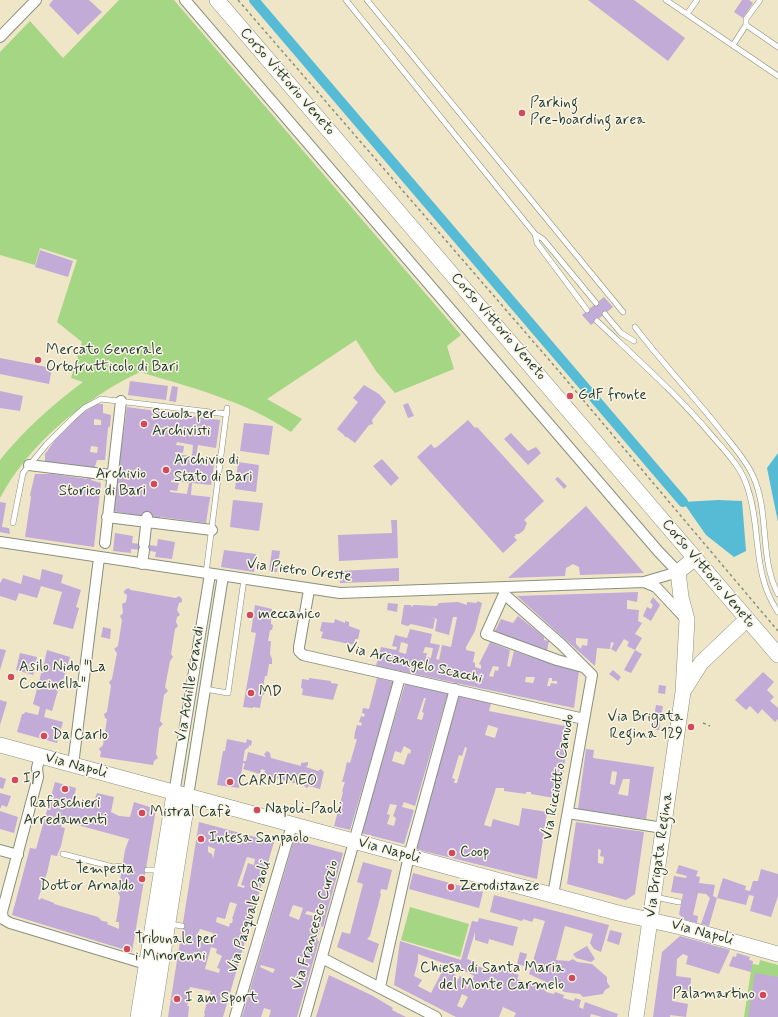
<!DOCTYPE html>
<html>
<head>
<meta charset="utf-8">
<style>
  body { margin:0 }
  canvas { display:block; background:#efe5c7 }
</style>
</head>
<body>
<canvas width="778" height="1017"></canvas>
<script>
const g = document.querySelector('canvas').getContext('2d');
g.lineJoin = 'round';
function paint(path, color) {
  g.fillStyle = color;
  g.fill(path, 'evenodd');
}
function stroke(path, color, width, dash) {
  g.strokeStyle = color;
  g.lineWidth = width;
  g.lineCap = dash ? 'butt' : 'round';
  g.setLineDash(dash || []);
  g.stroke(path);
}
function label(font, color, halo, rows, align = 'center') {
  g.font = font + ' Mynerve,sans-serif';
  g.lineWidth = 3;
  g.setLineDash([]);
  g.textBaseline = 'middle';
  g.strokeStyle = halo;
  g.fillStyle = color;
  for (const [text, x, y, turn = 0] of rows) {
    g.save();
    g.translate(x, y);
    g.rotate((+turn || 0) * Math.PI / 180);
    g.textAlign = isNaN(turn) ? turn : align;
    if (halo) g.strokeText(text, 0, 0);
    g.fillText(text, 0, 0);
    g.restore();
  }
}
paint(new Path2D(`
  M119,0H174L461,335L447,346L454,369L395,393L376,371L356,340L267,399L302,419L291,432C245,401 193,388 140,372C84,399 30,442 0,498V460C24,430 52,405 83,382L71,378L82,342L57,322L77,260L40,248L35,265L0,255V52L30,21L63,58Z
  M410,907L469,924L460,957L401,940Z
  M760,960L778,965V1017H744L752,964L759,965Z`), '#a5d684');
paint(new Path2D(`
  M778,453V522L767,468Z
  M718,500L742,501L746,551L734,557L706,535L683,502Z`), '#56bbd4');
stroke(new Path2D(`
  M254,0L683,502`), '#56bbd4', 10);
paint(new Path2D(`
  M53,0H89L102,12L78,35L49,5Z
  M588,0H634L685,38L668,61Z
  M742,0H749L753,3L743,18L734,12Z
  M40,250L73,261L68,277L35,267Z
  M604,297L613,307L591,325L582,315Z
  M0,358L52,368L49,384L0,374Z
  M130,381L168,386L166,400L128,395Z
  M364,385L379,394L386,402L372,420L373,424L369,425L355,443L347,437H345L344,435L337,429L358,402L353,398Z
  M172,386L178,387L176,402L169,401Z
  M0,391L23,396L20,411L0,408Z
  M408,403L414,416L408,418L403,405Z
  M97,404H103V413L111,415L110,426L108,428L105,460H97L91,480L101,483L94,547L25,537L31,497L30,495L35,474H53L87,479L90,468L45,462V454L55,440L81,414ZM94,419L101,420V425H94ZM91,446L98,447L97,453L90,452Z
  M127,407L220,420L216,448L198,445L196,457L215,459L211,485L192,483L191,495L210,497L206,523L160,517L159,519L112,511ZM177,442L193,445L192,456L175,454V452L183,453L184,446L176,445ZM171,480L189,483L187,494L170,492V490L177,491L179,483L171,482Z
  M468,420L475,428L477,427L544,501L524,520L527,523L524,530L519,534H515L516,535L514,537L517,540L503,553L417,457L431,444L434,448L437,447Z
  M244,423L273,426L269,455L240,451Z
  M511,433L528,451L536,447L541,453L528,465L504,439Z
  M382,459L399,478L391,486L373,466Z
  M238,462L259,465L256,492L235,489Z
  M558,477L567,486L564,489L555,479Z
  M233,500L263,503L259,531L230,527Z
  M0,502L6,503L2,527L9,528L10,534L0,532Z
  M586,506L644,573L580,575L579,567L573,564L566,568L565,576L508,578Z
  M391,520H397L398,558L339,561L338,535L392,533Z
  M115,533L133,536L132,543L157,546L158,539L175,542L172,559L155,557L156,552L144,550L131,549V553L113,551Z
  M224,550L256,554L254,572L221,567Z
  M272,550L280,551L277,572L269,571Z
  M399,568V581L340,583L339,571Z
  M42,569L63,575L61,583L81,590L76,607L79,608L73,629L53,624L62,592L41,586L37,598L19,593L16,601L0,596V583L3,578L21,584L23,575L40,580Z
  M128,588L131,590L176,598L179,596L182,599V602L179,603L177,610L180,615L177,617L176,622L178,626L175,629L171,654L173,657L170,661L165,687L168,691L164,695L160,721L163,724L159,728L156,754L158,758L154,761L153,765L100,757L101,752L99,749L103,745L107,719L105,718L104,714L107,712L111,686L109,682L112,679L117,653L114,649L118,646L122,620L120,616L123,613L122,604L126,602L127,595L124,593V591Z
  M638,592L637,602L627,600V609L639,610L638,621L642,623L635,634L642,638L635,650L642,654L631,673L624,670L635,650L627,646L629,642L624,639L616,652L611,649L614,643L611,642L610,649L597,648L595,666L517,596ZM576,638L588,639L587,646L582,645L581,649L576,644Z
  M653,597L660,605L651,621L643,616L647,607L651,609L653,605L650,602Z
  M477,601L482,603L475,631L466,647V650L475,652L473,662L475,663V667L481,669V665L479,664L490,642L510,650L507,666L510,667L514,651L551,664L579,671L574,708L376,666L381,647L396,650L397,647L392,646L395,635L407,638L410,629L432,634L430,643L440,645L436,659L439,660L442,645L451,647L457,617H453L449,635L435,631L437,619L430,617L435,619L433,629L411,624L408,626L401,624L404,605H411V607L414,605L437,606L439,603L458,602L467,605V602L477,603ZM401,642L408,644L406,654L399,652ZM425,647L433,648L431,658L426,657L427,653H423ZM493,666L499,667L498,671L495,670L493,677L489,676ZM526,677H535L533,683L525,682ZM549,678H552V681H557V684L551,683L550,686H547Z
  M388,603L398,604L397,612L387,610Z
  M255,605L272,609L271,620V624L273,625L272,630H270L268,641H271L270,654L272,659V664H269L267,676H265L263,687L266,688L265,693L262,696L260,708L253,707V708L243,707L256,633L251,632Z
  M518,616L544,637V640L549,641L547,650L494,633L501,619L513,623Z
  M335,619L345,623V621L349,622V626L360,630L358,639H355L354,645L321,638L323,632L320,631L322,622L334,623Z
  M103,627L111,629L110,639L101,637Z
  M0,649L6,650L0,670Z
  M47,650L70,657L63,680H61L52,711L46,709L44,717L63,722L57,743L17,732L22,714H24L25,712L38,715L40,707L33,704L37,689L40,690V687H38L42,669L35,667L33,675L16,670L20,653L37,657L36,662L44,664Z
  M613,670L621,677L618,681L609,674Z
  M763,672L774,682L767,690L774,697L770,701L778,708V719L775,722L762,709L758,714L750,706L746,710L735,700Z
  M309,678L331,681V683L338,684L333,700L302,695L303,689L301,688L302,679L309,680Z
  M377,678L394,682L350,830L334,826L343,792L342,791L345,782H342L345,771L347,762L350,763L357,739H354L355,732L357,725L361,726L362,723L359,722L361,716L364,717L365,714L362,713L363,708L369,709Z
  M405,684L448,693L415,806L404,802L402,807L414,810L404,844L361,833ZM424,698H426L425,701L422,712L424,713L422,720L417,719ZM404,746L411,750L410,754L408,753L404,765L392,761L395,751L401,753ZM390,804L397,805L393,816L396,818L394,826L387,824L390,815L387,814Z
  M659,685L666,686L665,694L658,693Z
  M459,696L491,703L489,711L570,727L560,796H555L554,798L531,794V792H526V794L504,791V788H496L484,825L491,827L493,819L519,826L522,808L547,812L537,879L415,849ZM488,725L498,728L495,738L485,735ZM465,747L467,748L457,783H454L455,779L452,778L459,755L462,756Z
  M0,700L7,702L0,725Z
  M656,705L663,706L659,730L652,729Z
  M227,739L246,743L247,739L252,741L251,746L249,745V747L245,750L243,761H246L248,752L266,757L264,754L267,751L270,753L271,758L301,766V763L308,762V765L306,767L318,771L321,769L324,772L320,789L309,786L307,788L303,785L304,780L300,779L298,784L264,775L265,770L261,769L260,774L243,769L245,764L243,763L239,788L217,785L223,751H225Z
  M586,749L594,750L593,758L654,767L646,819L578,809ZM612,771L617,772L615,785L610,784ZM623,779H630L628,796L618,794Z
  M0,777L6,779L3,789L0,788Z
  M55,782L76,788L73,802L89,807H92L97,793L114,797L111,812L119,816L130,817L134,802L156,809L132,952L12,915L30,848L36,849ZM63,821L129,839L125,850L118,892L120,897L116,922H119V929L107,924L108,922L102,921L98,917L54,904V903L41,898L40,900L38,899L47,873L51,855L57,856L61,846L65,828L61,827Z
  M0,793L11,796L7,807L2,805L0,809Z
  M0,811L18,817L14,833L0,829Z
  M199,822L274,842L223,1017H204L205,1014L204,1013L207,1002H210V1001L208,999L211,989L210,991L190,987L188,992L191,993L190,1003H188L187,1006H189L188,1017H168ZM208,846L215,849L213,859L212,854L208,852ZM247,857L255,859L254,865L248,863L241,885L245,886L244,888L237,886ZM230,902L237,904L232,919H233L232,923H230L229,927L216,922L217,917L225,919ZM200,929L213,933L212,939L197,935ZM211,947L217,949L216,953L222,956L217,968L220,969L219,973L205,969Z
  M576,822L644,832L635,894L626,900L567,884ZM598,849L601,850L600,856L604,857L603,864L598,863Z
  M294,840L343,853L323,927L321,926L317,940L319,941L297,1017H269L271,1010L264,1008L261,1017H242ZM293,905L303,908L299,920L289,916ZM307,911L319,914L318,917L305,914ZM261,965L275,969L273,973L260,967Z
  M363,862L392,870L387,890L381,889L380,893L381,894L370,936L367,939L379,944L373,963L337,947L342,932L350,934L363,884L357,882Z
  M679,865L698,871L696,876L700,877L699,883L715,885L713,896L717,898L709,926L701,924L710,898L706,894L698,893L693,915L698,916L697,923L683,919L679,914L683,894L671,892L674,876L686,878L687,876L676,873Z
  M761,869L778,874V896L771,917L750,911L754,896L749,895L746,905L717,898L723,878L746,886L745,890L750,891L753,881H758Z
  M413,873L483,892L479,908L409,889Z
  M494,895L609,925L601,952L594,949L590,943L593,934L565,926L556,960L569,961L573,959L577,962L592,964L607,977V982L610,987L605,990L603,994L583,997L580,994L564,992L561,989L529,974L545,921L534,918L532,922L523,919L522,921L490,912Z
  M479,918L518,927L513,946L489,939L488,944L475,940V932L467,959L476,962L475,965L485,969L486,966L493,969L494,966L519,975L517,979L547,989L546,992L554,994L555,992L564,995L563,998L574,1001L575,998L581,1000L579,1007L583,1009L585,1002L618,1014L617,1017H602L591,1014L590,1017H514L516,1013L503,1007L499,1017H456L394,985L400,941L461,960L472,921L478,922ZM418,954L446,964L431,993L418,986L422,980L414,976L418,961ZM451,963L474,976L467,989L466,988L469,981L460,976L457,981L453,979L456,975L447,970ZM462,994L468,997L462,1008L457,1006Z
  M610,930L622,933L619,945L607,941Z
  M680,936L730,950L719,974L686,964L688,956L683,954L677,959L676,976L691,978L690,992L674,989L672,1001L688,1004L686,1017L670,1015V1017H653L662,952Z
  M587,946L595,959L591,962L576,958L573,954Z
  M520,952L527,954L524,966L517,964Z
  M737,953L750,957L749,960L753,961L751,972L729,966L733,956L736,957Z
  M755,973L778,977V1017H748Z
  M329,975L373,996L393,1008L392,1010L406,1017H316Z`), '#c2abd7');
const lane = new Path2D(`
  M346,0L535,234L543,239L596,303
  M367,0L623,312
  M666,0L778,76
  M687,14L697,0
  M746,25L778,47
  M733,45L746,25V19L760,0
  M535,234L537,243L587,310
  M605,314L621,333L634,341
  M597,321C637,359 678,395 713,437C726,452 741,467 747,486C762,529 751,572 778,612
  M635,327C662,363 694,396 722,432C733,446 746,460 753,476C770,513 759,558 778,594
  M13,523L23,473L46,445L72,419L84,408L101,399L227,414
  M206,573L227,408
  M205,689L228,693L244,579
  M63,854L113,867L122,866
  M147,870H161
  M655,897L679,902
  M169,924L182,926`);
const street = new Path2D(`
  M185,0L658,551L678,572
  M0,37L36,0
  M29,465L111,475
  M107,517L212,530
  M0,542L340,593L644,582L656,587L685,618
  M105,543L121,401
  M144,544L147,517
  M142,564L144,550
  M644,582L678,572
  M504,588V594L561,644L592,675L553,895
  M309,590L299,647V651L303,655L584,719
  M504,594L486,634L557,660L583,667
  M40,756L37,768L38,777L2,912L3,919L10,923L146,964
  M73,765L99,558
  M174,794L210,574
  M188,796L223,576
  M568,813L663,828
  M0,850L18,855
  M322,958L436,1017
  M380,987L409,856L455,689
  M235,1017L292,825
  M305,1017L400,677`);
const secondary = new Path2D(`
  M217,0L778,655
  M684,690L701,663L746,620
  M0,745L618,913L681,927L778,954
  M138,1017L174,794
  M153,1017L188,796
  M636,1017L683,692L687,620L681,597L678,572L695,558`);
stroke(lane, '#87917e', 6);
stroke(street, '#87917e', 12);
stroke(secondary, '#87917e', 16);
stroke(new Path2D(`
  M238,0L557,369L778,631
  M703,723L710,726`), '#87917e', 1.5, [3, 3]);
stroke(lane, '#fff', 5);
stroke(street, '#fff', 10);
stroke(secondary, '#fff', 15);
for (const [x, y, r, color] of [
  [522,113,4,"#d1495b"],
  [38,360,4,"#d1495b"],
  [570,396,4,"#d1495b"],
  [144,424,4,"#d1495b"],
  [166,470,4,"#d1495b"],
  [154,484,4,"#d1495b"],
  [250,615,4,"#d1495b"],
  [11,677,4,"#d1495b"],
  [251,693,4,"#d1495b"],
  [691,727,4,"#d1495b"],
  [44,736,4,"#d1495b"],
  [15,780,4,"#d1495b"],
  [230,782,4,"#d1495b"],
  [65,789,4,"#d1495b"],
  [257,810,4,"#d1495b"],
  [142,813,4,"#d1495b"],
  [201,839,4,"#d1495b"],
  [452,853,4,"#d1495b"],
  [142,879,4,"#d1495b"],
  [451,887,4,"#d1495b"],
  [127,949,4,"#d1495b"],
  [572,978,4,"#d1495b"],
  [763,995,4,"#d1495b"],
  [177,999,4,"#d1495b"]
]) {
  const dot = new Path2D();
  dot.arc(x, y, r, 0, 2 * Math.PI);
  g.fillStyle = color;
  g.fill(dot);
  stroke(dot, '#fcf5e5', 1.5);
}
label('15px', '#1f3d34', '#fcf5e5', [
  ["Corso Vittorio Veneto",287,82,49],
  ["Corso Vittorio Veneto",498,327,49],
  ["Via Pietro Oreste",299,571,7],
  ["Corso Vittorio Veneto",708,574,50],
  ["Via Arcangelo Scacchi",414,664,13],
  ["Via Achille Grandi",191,684,-81],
  ["Via Napoli",76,766,15],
  ["Via Ricciotto Canudo",559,777,-80],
  ["Via Napoli",389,851,15],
  ["Via Brigata Regina",660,855,-82],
  ["Via Pasquale Paoli",250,917,-73],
  ["Via Francesco Curzio",316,925,-74],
  ["Via Napoli",702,933,15]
]);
label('15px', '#1f3d34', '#fcf5e5', [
  ["Parking",530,104],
  ["Pre-boarding area",530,121],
  ["Mercato Generale",46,351],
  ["Ortofrutticolo di Bari",46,368],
  ["GdF fronte",578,396],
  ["Scuola per",152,415],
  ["Archivisti",152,432],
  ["Archivio di",174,461],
  ["Stato di Bari",174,478],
  ["Archivio",146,475,"right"],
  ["Storico di Bari",146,492,"right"],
  ["meccanico",258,615],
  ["Asilo Nido \"La",19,668],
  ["Coccinella\"",19,685],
  ["MD",259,693],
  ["Via Brigata",683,718,"right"],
  ["Regina 129",683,735,"right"],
  ["Da Carlo",52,736],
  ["IP",23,780],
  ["CARNIMEO",238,782],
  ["Rafaschieri",65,804,"center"],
  ["Arredamenti",65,821,"center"],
  ["Napoli-Paoli",265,810],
  ["Mistral Cafè",150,813],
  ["Intesa Sanpaolo",209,839],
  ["Coop",460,853],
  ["Tempesta",134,870,"right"],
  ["Dottor Arnaldo",134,887,"right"],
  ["Zerodistanze",459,887],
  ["Tribunale per",135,940],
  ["i Minorenni",135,957],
  ["Chiesa di Santa Maria",564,969,"right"],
  ["del Monte Carmelo",564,986,"right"],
  ["Palamartino",755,995,"right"],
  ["I am Sport",185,999]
], 'left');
</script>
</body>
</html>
